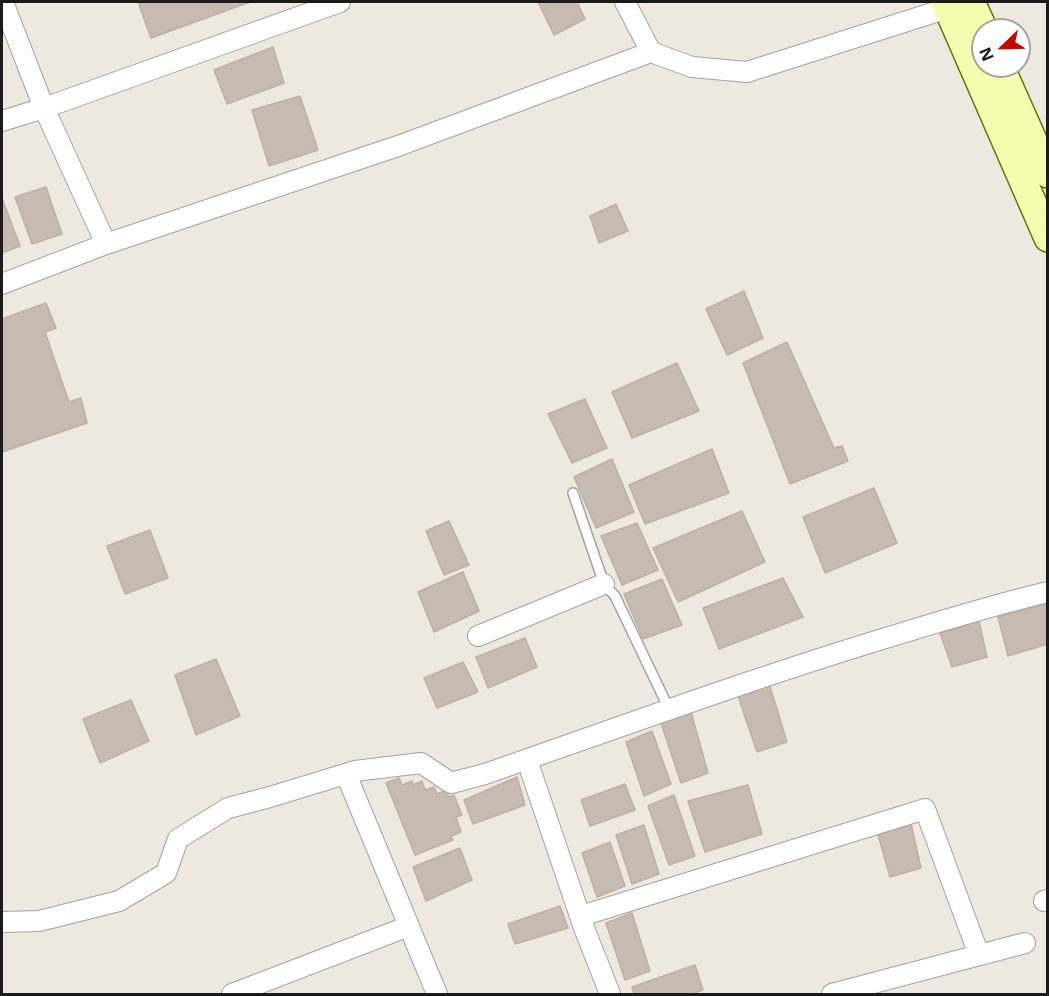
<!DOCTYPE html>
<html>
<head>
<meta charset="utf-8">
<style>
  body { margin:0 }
  #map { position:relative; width:1049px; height:996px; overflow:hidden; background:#ede9e0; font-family:"Noto Sans",sans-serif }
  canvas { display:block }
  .frame { position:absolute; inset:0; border:3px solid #1b1b1b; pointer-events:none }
  .north { position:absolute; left:971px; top:18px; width:60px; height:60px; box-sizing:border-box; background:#fff; border:2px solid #a4a4a4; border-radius:50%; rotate:247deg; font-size:16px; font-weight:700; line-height:24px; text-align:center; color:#1b1b1b }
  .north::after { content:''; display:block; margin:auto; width:21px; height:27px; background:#c60600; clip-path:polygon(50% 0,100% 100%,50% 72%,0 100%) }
</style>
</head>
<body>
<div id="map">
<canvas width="1049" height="996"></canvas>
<div class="frame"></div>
<div class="north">N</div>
</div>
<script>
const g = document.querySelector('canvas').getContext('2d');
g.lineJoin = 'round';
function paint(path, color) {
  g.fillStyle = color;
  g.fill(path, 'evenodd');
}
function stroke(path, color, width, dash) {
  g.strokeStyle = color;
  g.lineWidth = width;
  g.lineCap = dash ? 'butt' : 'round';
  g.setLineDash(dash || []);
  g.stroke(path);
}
const building = new Path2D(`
  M138,2H250L151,38Z
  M538,2H577L585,19L554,35Z
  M273,47L284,83L227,104L214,70Z
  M300,96L318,150L269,166L252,110Z
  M46,187L62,234L32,244L15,197Z
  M2,198L20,246L2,253Z
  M616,204L628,231L599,243L590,216Z
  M744,291L763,338L727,355L706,309Z
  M46,303L56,328L45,332L69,402L81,398L87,423L2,452V319Z
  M787,342L834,448L842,446L848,461L790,484L743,363Z
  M677,363L699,411L632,438L612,392Z
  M585,399L607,448L572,463L548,414Z
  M712,449L729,493L645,524L629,485Z
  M612,459L634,512L596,528L574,477Z
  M874,488L897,543L825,573L803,517Z
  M742,511L765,562L678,602L653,548Z
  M449,521L469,565L444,575L426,531Z
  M637,523L658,570L622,585L601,536Z
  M150,530L168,578L125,594L107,546Z
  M463,572L479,611L434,632L418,592Z
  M783,578L803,617L719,649L703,608Z
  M662,579L682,625L643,639L624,594Z
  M1048,603V644L1008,656L998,617Z
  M979,621L987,657L952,667L940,633Z
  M525,638L537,667L488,688L476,657Z
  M216,659L240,716L196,735L175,675Z
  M463,662L478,692L437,708L424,678Z
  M768,680L787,742L757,752L736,690Z
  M131,700L149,741L100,763L83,719Z
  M691,712L708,773L681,783L661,723Z
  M652,731L671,784L644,796L626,742Z
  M517,777L525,805L473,824L464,800Z
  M399,778L402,785L412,781L413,785L422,781L425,790L434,787L437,794L446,790L449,797L454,795L462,815L456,817L461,832L451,836L453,840L415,855L386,783Z
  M625,784L635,810L590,826L581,800Z
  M748,785L762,834L705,852L688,801Z
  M674,795L695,856L669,865L648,806Z
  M910,819L921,868L890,877L877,831Z
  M644,825L659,874L632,884L616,835Z
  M610,842L625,886L597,897L582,853Z
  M460,848L472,880L426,901L413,867Z
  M560,906L568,928L515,944L508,924Z
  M632,913L650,971L625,980L606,923Z
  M695,965L703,990L692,994H634L632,987Z`);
paint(building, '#c5bbb3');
stroke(building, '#bfafa2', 1.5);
const service = new Path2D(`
  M573,493L604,584L615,596L669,709`);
const minor = new Path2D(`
  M3,2L44,108L106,244
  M651,52L692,67L747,72L948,8L951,2
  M2,121L44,108L340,2
  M2,284L106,244L398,146L651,52L625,2
  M478,636L604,584
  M527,760L584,928L610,994
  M346,774L437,994
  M1044,901L1048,900
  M581,916L925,809L979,955
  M2,922L39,921L119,901L166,873L178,839L228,808L270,797L355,771L421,763L451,783L485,774C623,726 759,676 899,634C948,619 997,604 1048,592
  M232,994L409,926
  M832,994L1025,943`);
const secondary = new Path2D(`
  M945,2L1048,238
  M971,2L984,30
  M1000,66L1048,174`);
stroke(service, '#a2a2a2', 12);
stroke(minor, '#a2a2a2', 22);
stroke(secondary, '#647300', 30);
stroke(service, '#fff', 9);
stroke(minor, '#fff', 20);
stroke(secondary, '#f6fcaf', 27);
</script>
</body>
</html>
